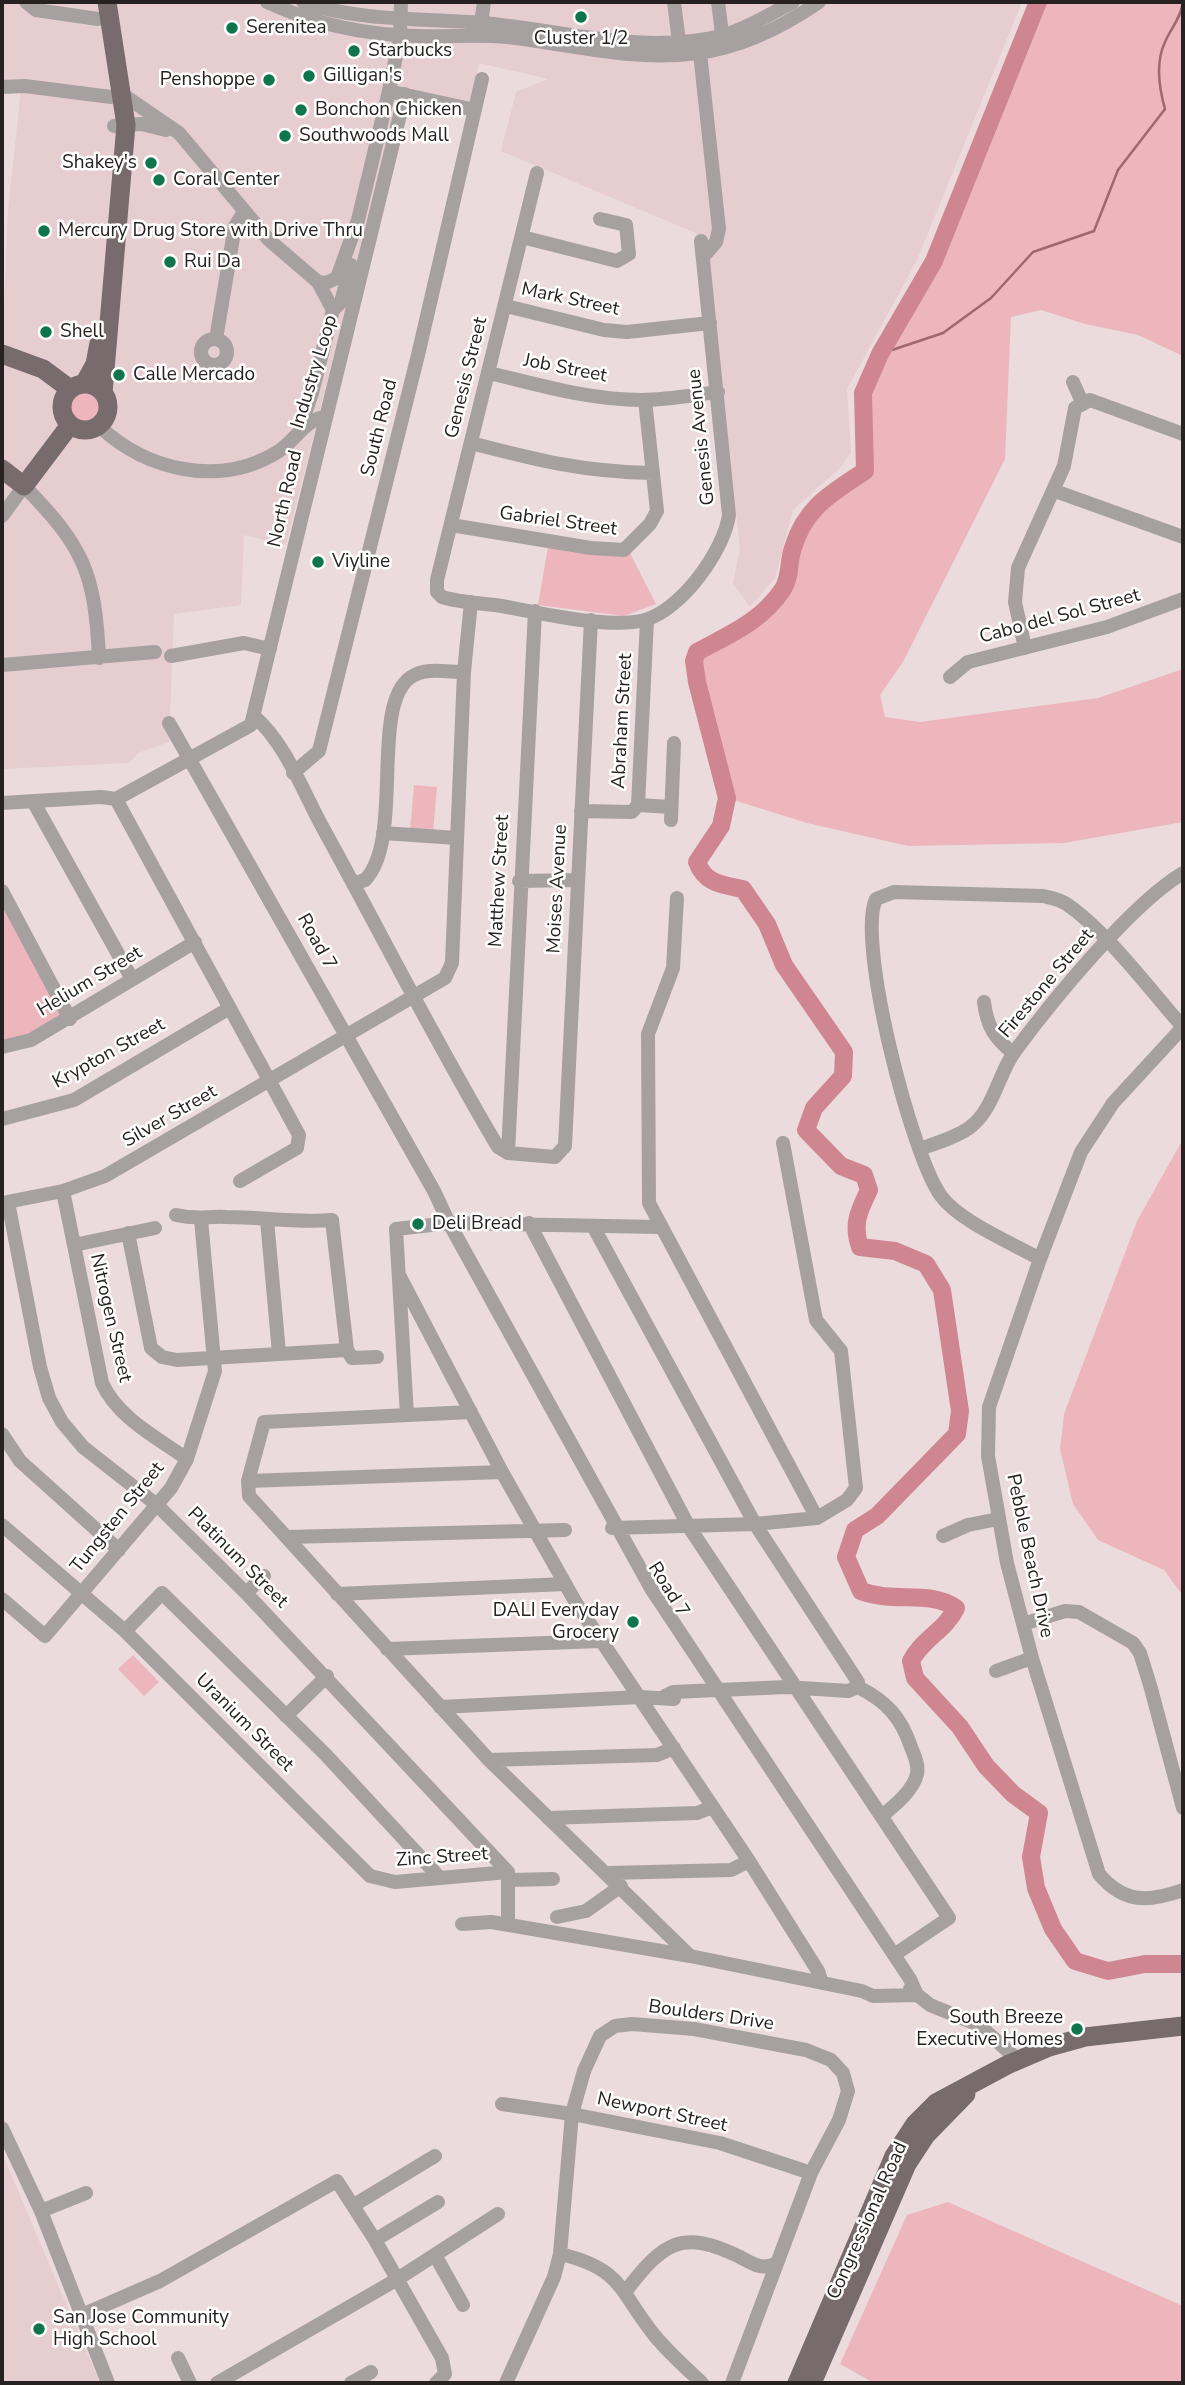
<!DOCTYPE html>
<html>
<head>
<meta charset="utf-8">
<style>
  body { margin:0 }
  #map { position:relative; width:1185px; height:2385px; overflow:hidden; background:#ebdbdc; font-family:"Nunito Sans",sans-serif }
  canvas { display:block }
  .frame { position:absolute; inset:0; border:4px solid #272121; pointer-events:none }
</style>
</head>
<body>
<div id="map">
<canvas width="1185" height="2385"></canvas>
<div class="frame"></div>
</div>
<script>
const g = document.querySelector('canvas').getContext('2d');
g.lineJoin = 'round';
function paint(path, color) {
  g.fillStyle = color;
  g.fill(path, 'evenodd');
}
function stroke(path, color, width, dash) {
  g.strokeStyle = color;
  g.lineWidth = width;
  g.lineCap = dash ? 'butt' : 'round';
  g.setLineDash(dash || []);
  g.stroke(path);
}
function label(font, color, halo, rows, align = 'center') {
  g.font = font + ' "Nunito Sans",sans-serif';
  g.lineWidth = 5;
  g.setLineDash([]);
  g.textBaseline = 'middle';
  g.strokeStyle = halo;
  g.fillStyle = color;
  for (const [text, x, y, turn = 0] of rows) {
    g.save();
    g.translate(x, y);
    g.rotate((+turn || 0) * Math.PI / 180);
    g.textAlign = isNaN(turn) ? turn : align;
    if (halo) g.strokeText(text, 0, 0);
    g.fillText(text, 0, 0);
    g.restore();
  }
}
paint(new Path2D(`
  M2,2H1022L917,260L847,389L851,453L840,468L793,510L775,578L750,607L733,583L740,548L705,237L501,151L516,92L548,79L479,63L471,103L401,88L286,545L244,535L241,605L174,614L169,742L138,753L129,763L2,769V359L8,210L22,80H2Z
  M2,2153L44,2252L100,2383H2Z`), '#e6cdd0');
paint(new Path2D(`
  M1038,2H1183V356L1138,335L1085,324L1041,310L1011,317L1005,459L903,662L880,695L885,717L920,722L1098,698L1183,669V822L1064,843L908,846L807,823L727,798C718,769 688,677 697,652C730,634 761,622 783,589C791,576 788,562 793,548C806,506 832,494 865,471L863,393L880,354L934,261Z
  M71 407a14 14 0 1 1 28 0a14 14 0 1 1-28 0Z
  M548,547L630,553L656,604L624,616L538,605Z
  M414,785L437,787L433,833L410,831Z
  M2,894L70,1019L2,1044Z
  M1183,1139V1596L1164,1570L1098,1540L1073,1504L1060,1449L1064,1414L1137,1221Z
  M133,1655L159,1682L144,1696L118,1669Z
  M948,2202L1183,2306V2383H874L840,2364L907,2215Z`), '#edb6bd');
stroke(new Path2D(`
  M880,354L943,333L991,298L1033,252L1094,231L1118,170L1165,109C1159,88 1155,63 1165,42C1171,28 1181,18 1183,2`), '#9d686f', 2.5);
stroke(new Path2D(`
  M1038,2L934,261L880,354L863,393L865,471C832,493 805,507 793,548C788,562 791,576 783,589C761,622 730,634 697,652L694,661L697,682L727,798L721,826L697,862C705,884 723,885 743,889L767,924L784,965L844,1052L843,1076L814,1108L806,1130L841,1166L864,1175L869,1190C859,1211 852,1224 860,1247L895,1251L926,1264L942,1290L960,1411L957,1434L877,1516L855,1530L846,1557L861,1591C895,1604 929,1589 956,1608C946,1630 922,1639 911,1661L915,1678L960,1727L986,1766L1013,1794L1039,1813L1031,1857L1036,1888L1053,1929L1075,1961L1108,1971L1145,1964H1183`), '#d08691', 18);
stroke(new Path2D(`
  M26,2L36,10L98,19
  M267,2C314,24 365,35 417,36C447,37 477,34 507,37C570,44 633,62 697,53C740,48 784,26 819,2
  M303,2C362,22 422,18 483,23C561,30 642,55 721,36C746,29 770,14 793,2
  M674,2L679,42
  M718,2L723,42
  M481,23L484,2
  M700,53L719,229L716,242L703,257
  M2,87L25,86L111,97
  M397,93L475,110
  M122,94L179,133L269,240L318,282L333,310
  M114,126L141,124L166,130
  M537,173L437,580V592L442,597C458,602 478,603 495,605C534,611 607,630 645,620C681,610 724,551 729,515L701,241
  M522,237L617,261L629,254L626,225L600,219
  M318,282L326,283L337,278L358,220L389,91L400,36L401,2
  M506,306L604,330L627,332L710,323
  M216,339L235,226L244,212
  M201 352a13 13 0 1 1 26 0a13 13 0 1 1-26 0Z
  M489,373C540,385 589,400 642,400C667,400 693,395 718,392
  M1073,382L1082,402
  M99,426C147,471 221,488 279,451C297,439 304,420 325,417
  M300,428L312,393L333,310L341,302L351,265
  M471,443C537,460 583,472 653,473
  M1055,491L1183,537
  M2,516L24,486C84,547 95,573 99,658
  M451,525L591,548L624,550L650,524L657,511L645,400
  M1025,648L1015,602L1018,568L1064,466L1075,408L1090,400L1183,434
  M171,656L244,643L270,649
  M2,665L155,652
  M950,677L968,662L1107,627L1183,599
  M255,717C286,744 304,794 324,830C382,935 436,1043 498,1147L508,1153L555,1157L565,1146L591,620
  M169,723L434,1191L449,1223L652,1590L910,1979L917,1995
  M293,773L319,751L418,355L482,79
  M116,799L299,1135L297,1148L240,1181
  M33,801L132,979
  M2,803L101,797L116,799L251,725L405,94
  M638,805L671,807
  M581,811L632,812L638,805L647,620
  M671,820L674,743
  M383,833L457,838
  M519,881L577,880
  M353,884L365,880C405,839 369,705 411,677C426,667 447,672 464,672
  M2,891L70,1019
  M677,898L673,968L648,1034L649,1203L817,1518
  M984,1002C987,1026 994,1038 1013,1053
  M1183,1027L1113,1103L1081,1152L1040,1259L989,1407L988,1456L1007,1563L1032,1658L1099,1874C1124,1904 1149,1902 1183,1890
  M2,1047L31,1040L195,942
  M2,1119L74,1100L228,1009
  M920,1149C936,1143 955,1138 969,1128C994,1110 998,1074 1015,1051C1052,1001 1131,904 1183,873
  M508,1153L535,611
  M63,1191L102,1383C118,1418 156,1437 187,1459
  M8,1202L40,1367L49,1398L62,1422L83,1447L157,1505L246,1593L508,1872V1925
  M2,1203L63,1191L105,1176L445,978L452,963L464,672L471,602
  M176,1215C198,1220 206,1216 226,1217C263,1217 294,1223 332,1220L347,1350L352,1358L377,1357
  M267,1220L279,1353
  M529,1223L689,1527L949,1918L894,1955
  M593,1226L755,1524L858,1682V1687L848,1691L787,1687L673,1692L665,1696
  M128,1233L151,1348L162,1357L177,1360L347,1350
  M74,1245L155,1228
  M1040,1259C1012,1243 959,1221 941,1196C912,1157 856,941 876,899L894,892L1043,896C1052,898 1060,899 1068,905C1108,933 1150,990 1183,1027
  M399,1275L502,1472L576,1603L749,1861L818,1971L822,1983
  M471,1412L264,1422L248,1481L249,1496L489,1760L690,1956
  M407,1415L396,1229L449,1223L659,1227
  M2,1434L20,1461L119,1550
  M248,1481L502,1472
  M2,1525L125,1631L370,1876L395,1882L508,1872
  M612,1528L755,1524L817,1518L847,1500L856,1488L841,1351L816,1320L783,1143
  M943,1536L968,1525L998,1519
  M287,1537L565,1530
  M246,1593L264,1576
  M337,1594L565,1584
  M2,1599L45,1636L171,1488L187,1459L215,1371L201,1220
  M1023,1624L1065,1611L1079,1612L1133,1643L1140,1653L1150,1685L1183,1808
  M125,1631L162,1593L326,1755L439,1877
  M387,1649L600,1641
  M996,1671L1032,1658
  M858,1687C886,1701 901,1717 911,1747C914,1755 919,1764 917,1774C913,1791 895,1805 882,1816
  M440,1707L640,1697L674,1699
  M286,1716L327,1676
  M489,1760L657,1755L674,1748
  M548,1818L697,1813L713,1807
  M608,1873L731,1870L749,1861
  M510,1880L553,1879
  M557,1917L586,1911L621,1886
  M462,1924L491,1922L515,1926L690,1956L862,1991L873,1996L917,1995
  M910,1989L930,2005L979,2025L1018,2060
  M502,2104L572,2114L720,2143L811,2173
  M2,2128L41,2211L108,2383
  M354,2205L435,2156
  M41,2211L86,2193
  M375,2240L438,2202
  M560,2254C624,2269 619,2292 655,2336C669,2353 686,2368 702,2383
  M435,2255L463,2305
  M626,2291C663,2243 681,2228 740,2257C753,2264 761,2270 775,2264
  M82,2315L160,2281L337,2181L375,2240L442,2358L445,2374L436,2383
  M178,2358L190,2383
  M217,2383L396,2280L498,2214
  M351,2383L371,2372
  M506,2383L554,2277L560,2254L572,2114L584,2071L600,2036L615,2026L632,2024L694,2029L806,2050L831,2060L843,2073L848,2091L839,2120L811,2173L732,2383`), '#a7a0a1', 14);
stroke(new Path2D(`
  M2,354L43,369L70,389
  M62 407a23 23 0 1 1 46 0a23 23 0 1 1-46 0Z
  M84,384L95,364L99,343
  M103,393L126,125L107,2
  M2,469L24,486L70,425
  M797,2383L894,2156L915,2124L936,2103L1007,2065L1049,2047L1085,2037L1183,2026
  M812,2383L907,2164L926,2135L966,2094`), '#786b6d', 19);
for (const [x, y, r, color] of [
  [581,17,7,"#0e754d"],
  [232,28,7,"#0e754d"],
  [354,51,7,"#0e754d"],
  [309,76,7,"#0e754d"],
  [269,80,7,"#0e754d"],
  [301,110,7,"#0e754d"],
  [285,136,7,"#0e754d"],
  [151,163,7,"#0e754d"],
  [159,180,7,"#0e754d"],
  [44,231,7,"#0e754d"],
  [170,262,7,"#0e754d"],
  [46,332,7,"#0e754d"],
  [119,375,7,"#0e754d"],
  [318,562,7,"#0e754d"],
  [418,1224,7,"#0e754d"],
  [633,1622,7,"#0e754d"],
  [1077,2029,7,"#0e754d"],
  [39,2329,7,"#0e754d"]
]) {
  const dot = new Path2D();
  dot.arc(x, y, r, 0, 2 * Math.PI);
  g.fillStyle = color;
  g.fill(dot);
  stroke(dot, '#fff', 2.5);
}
label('19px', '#272121', '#fff', [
  ["Serenitea",246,28],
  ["Cluster 1/2",581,39,"center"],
  ["Starbucks",368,51],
  ["Gilligan's",323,76],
  ["Penshoppe",255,80,"right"],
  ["Bonchon Chicken",315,110],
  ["Southwoods Mall",299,136],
  ["Shakey's",137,163,"right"],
  ["Coral Center",173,180],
  ["Mercury Drug Store with Drive Thru",58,231],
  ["Rui Da",184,262],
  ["Shell",60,332],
  ["Calle Mercado",133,375],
  ["Viyline",332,562],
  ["Deli Bread",432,1224],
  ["DALI Everyday",619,1611,"right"],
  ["Grocery",619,1633,"right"],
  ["South Breeze",1063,2018,"right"],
  ["Executive Homes",1063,2040,"right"],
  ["San Jose Community",53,2318],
  ["High School",53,2340]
], 'left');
label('19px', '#272121', '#fff', [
  ["Mark Street",570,300,12],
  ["Job Street",565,369,11],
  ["Industry Loop",315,372,-73],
  ["Genesis Street",467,378,-76],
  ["South Road",380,428,-76],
  ["Genesis Avenue",702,437,-96],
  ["North Road",286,499,-77],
  ["Gabriel Street",558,522,8],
  ["Cabo del Sol Street",1060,617,-15],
  ["Abraham Street",623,721,-87],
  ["Matthew Street",500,881,-87],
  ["Moises Avenue",558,889,-87],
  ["Road 7",316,942,61],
  ["Helium Street",90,982,-31],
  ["Firestone Street",1047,984,-50],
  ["Krypton Street",109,1054,-29],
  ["Silver Street",170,1117,-30],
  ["Nitrogen Street",110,1318,77],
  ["Tungsten Street",118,1518,-51],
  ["Pebble Beach Drive",1029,1556,78],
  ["Platinum Street",237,1558,45],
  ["Road 7",668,1590,58],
  ["Uranium Street",244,1723,45],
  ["Zinc Street",442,1858,-4],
  ["Boulders Drive",711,2016,8],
  ["Newport Street",662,2113,12],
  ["Congressional Road",868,2221,-66]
]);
</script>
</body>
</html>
